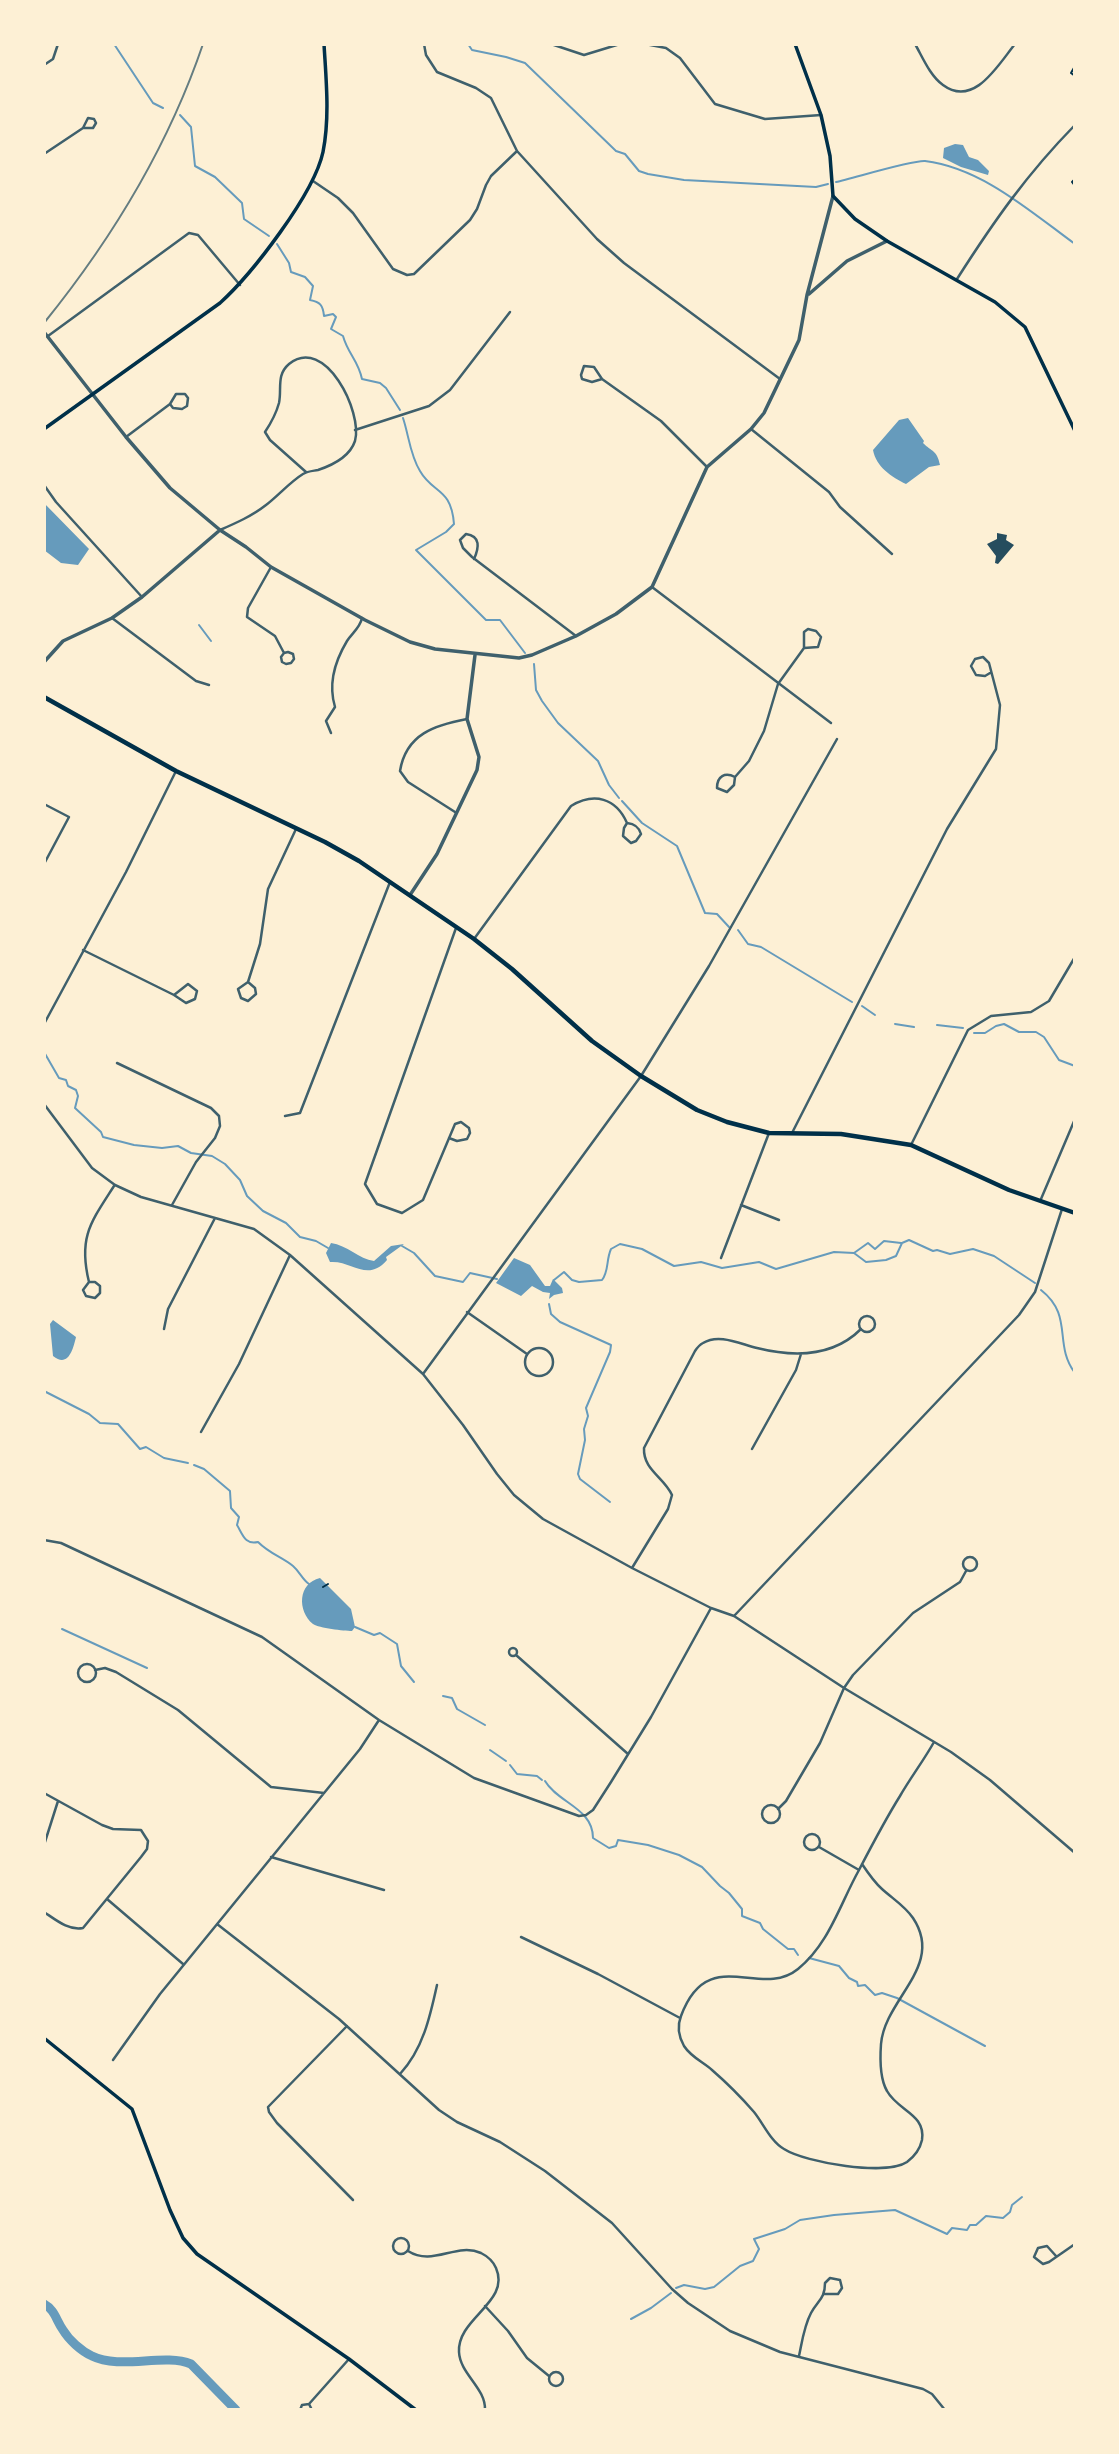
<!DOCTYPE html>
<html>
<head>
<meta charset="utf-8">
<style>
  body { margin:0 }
  #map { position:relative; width:1119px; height:2454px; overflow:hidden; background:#fdf0d5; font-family:Poppins,sans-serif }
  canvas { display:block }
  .frame { position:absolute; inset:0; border:46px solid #fdf0d5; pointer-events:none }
</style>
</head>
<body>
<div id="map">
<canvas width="1119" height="2454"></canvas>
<div class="frame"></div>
</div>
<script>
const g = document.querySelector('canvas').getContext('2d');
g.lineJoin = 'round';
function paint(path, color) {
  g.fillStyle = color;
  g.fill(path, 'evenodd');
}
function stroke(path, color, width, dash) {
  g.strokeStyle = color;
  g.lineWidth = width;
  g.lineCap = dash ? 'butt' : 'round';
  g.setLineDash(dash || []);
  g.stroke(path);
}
paint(new Path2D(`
  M955,144L963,145L969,157L978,160L989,171L988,175L961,167L943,158L944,148Z
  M908,418L924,441L923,443C932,452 937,450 940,465L929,467L906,484C892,477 876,467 873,450L899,420Z
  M44,503L89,549L78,565L61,563L44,550Z
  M331,1243C347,1245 359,1259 374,1261L391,1246L404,1244L386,1257L387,1260C367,1283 352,1260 330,1262L326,1253Z
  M514,1258L530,1265L545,1286H550L553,1279L562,1288L563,1293L554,1295L549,1299L550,1293L543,1292L532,1286L521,1296L496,1283Z
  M53,1320L76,1337C73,1350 68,1368 53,1356L50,1324Z
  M320,1578L351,1609L355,1627L352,1631C344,1631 319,1628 313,1624C297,1611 298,1583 320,1578Z`), '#669bbc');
stroke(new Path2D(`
  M114,44L153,103L163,108
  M468,44L472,50L506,57L525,63L616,151L625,154L639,171L648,174L684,180L816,187L828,184
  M180,115L191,127L195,166L215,177L242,203L244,219L269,236
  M836,182C854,178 912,160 925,161C982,168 1031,212 1075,244
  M277,244L289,263L291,272L305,277L313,286L310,300C320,302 323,305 324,316L333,314L336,317L331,329L343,336C348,354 358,360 362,379L380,383L386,388L400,410
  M403,418C409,436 410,455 420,471C433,494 451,487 454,524L446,532L416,550L486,620H500L525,653
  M199,625L211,641
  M534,664L536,690L542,701L558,723L598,761L609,785L619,798
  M622,801L642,823L677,846L705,913L717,914L729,927
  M738,930L748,944L761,947L852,1002
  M862,1006L875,1015
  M895,1024L914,1027
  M937,1025L963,1028
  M974,1033H985L996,1026L1004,1024L1019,1032H1036L1044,1037L1059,1060L1075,1066
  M44,1052L59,1078L66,1080L68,1086L76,1090L78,1096L75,1108L101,1132L103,1137L134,1145L162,1148L178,1146L191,1153L212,1156L225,1164L240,1180L247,1196L263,1211L286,1223L300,1237L316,1241L328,1248
  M402,1246L414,1253L435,1276L463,1282L470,1273L497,1279
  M854,1253L868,1243L875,1249L884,1241L901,1243
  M554,1280L564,1272L572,1280L579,1282L602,1280C609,1271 606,1260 611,1249L620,1244L642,1249L674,1266L701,1262L722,1268L759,1262L776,1269L834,1252L854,1253L866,1262L886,1260L896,1256L902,1243L909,1240L933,1251L937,1250L950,1254L973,1249L994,1256L1035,1283
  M1041,1290C1074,1316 1053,1344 1075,1373
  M549,1304L551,1314L560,1322L611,1345L610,1352L586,1408L588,1416L584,1429L585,1440L578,1474L580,1479L610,1502
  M44,1391L89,1414L100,1423L118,1424L140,1449L146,1447L164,1458L188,1463
  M194,1465L204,1469L230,1491L231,1508L239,1517L237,1525C243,1535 245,1545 258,1542C270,1554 282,1557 293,1566C300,1572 302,1579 309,1584
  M355,1627L374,1635L380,1633L397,1644L401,1666L414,1682
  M62,1629L147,1668
  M443,1696L452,1698L457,1709L485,1725
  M490,1750L506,1761
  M510,1765L517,1774L537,1776L542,1780
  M545,1781C558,1803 593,1808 593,1838L609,1848L616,1846L618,1840L648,1845L679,1855L702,1867L720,1886L729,1893L742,1909V1916L760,1923L763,1929L788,1949H794L798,1955
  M809,1958L839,1966L849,1978L857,1982L858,1986L865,1985L875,1995L882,1993L897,1998L985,2046
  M676,2288L684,2285L705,2289L714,2287L740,2266L753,2261L759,2249L754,2239L785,2229L800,2220L834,2215L895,2210L947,2234L952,2228L967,2230L970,2225H976L986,2216L1003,2218L1010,2212L1012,2205L1022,2197
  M631,2319L651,2308L671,2293`), '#669bbc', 2);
stroke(new Path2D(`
  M44,2304C55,2310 56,2320 63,2330C69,2340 81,2351 92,2356C120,2370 164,2353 191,2364L236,2410`), '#669bbc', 9);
paint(new Path2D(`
  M997,533L1007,535L1006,540L1014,545L998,564L995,563L996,556L987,544L997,539Z`), '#264d5e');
stroke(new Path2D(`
  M1075,66L1071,73L1075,76
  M1075,179L1072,182L1075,186
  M323,1587L328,1584`), '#003049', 2);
stroke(new Path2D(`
  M424,44L426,55L437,72L476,88L491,98L517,151L597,239L624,263L780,379
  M551,44L584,55L620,44
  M645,44L666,48L680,58L715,104L765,119L821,115
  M915,44C922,56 930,76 943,85C974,108 998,65 1015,44
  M44,65L53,59L58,44
  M44,154L83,128H93L96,123L94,119L88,118L83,128
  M313,181L338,198L353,213L393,269L407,275L414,274L470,220L477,209L486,185L491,176L517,151
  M957,279C994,221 1027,174 1075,125
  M48,336L189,233L198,235L240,285
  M602,379L594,367L584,366L581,375L582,379L592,382L602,379L661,421L707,467
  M751,429L829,492L840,507L892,554
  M355,430L429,406L450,390L510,312
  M126,437L170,404L176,394H185L188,398L187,406L182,409L173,408L170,404
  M44,485L56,502L142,597
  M220,530C236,523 252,516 266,505C279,495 290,482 303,474C308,471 313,471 318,470C333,465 350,456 355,441C363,412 325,335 289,364C276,375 282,389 279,403C276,414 271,423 265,432L270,440L306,472
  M474,559C479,548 481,536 466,534L460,540L463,548L472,557L576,636
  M271,567L248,608L247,617L275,636L284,653L281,657L282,662L286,664L291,663L294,659L293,654L288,652L284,653
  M652,587L831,723
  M112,618L196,681L209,685
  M331,733L326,721L335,707C328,684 335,661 347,641C352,633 360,628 362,618
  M735,777C725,772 717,776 717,788L727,792L734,785L735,777L749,761L764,731L778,684L804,648V632L808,629L816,631L821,637L818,647L804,648
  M44,804L69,817L44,864
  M455,812L408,782L400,771C406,734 435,725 467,719
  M474,939L571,806C594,792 616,798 627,823C635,824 639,827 641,834L636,841L631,843L623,836L624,828L627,823
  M83,950L174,995L188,984L197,991L195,999L186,1003L174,995
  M248,982L255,988L256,994L248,1001L241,998L238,989L248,982L260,944L268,889L296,829
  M44,1024L126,872L176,771
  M117,1063L211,1108L219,1116L220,1126L215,1138L196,1162L172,1205
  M44,1104L92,1168L115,1185L141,1197L254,1229L290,1255L423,1374L463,1425L497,1474L514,1495L543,1519L632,1568L711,1608L734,1616L844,1688L951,1752L990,1780L1075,1853
  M285,1116L300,1113L390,882
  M792,1133L947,829L996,749L1000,705L989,663L983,657L975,659L971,666L976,675L985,676L990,673
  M449,1138L457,1141L467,1139L470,1133L469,1128L461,1122L455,1124L423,1200L402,1213L377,1204L365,1184L456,928
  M911,1145L968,1030L991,1016L1031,1012L1049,1001L1075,957
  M1041,1199L1075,1119
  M741,1205L779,1220
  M721,1258L769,1133
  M89,1282H95L100,1286V1293L95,1298L86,1296L83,1290L89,1282C78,1237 91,1222 114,1186
  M467,1312L527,1354
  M859 1324a8 8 0 1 1 16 0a8 8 0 1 1-16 0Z
  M164,1329L168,1309L215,1218
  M525 1362a14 14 0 1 1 28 0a14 14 0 1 1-28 0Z
  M423,1374L641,1076L709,966L837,739
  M201,1432L239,1364L290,1255
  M752,1449L796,1370L801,1354
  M44,1540L61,1543L262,1637L379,1720L474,1778L579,1816L586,1815L593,1810L611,1782L651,1717L711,1608
  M963 1564a7 7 0 1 1 14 0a7 7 0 1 1-14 0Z
  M632,1568L668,1509L672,1495C664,1477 643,1470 644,1448L695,1351C697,1348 699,1345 703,1343C719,1333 740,1344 757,1348C793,1357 833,1357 861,1329
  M734,1616L1019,1315L1035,1292L1062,1209
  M509 1652a4 4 0 1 1 8 0a4 4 0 1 1-8 0Z
  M516,1655L628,1754
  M78 1673a9 9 0 1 1 18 0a9 9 0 1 1-18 0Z
  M95,1670L105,1668L116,1672L178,1710L271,1787L324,1793
  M44,1793L102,1825L113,1829L141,1830L148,1841L147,1849L141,1857L83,1928C69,1931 56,1920 44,1912
  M762 1814a9 9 0 1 1 18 0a9 9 0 1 1-18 0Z
  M778,1809L786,1801L820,1743L844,1688L853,1675L913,1613L960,1582L966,1571
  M804 1842a8 8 0 1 1 16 0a8 8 0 1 1-16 0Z
  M44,1845L58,1801
  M819,1847L859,1870
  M271,1857L384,1890
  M862,1864C868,1873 874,1882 882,1889C893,1899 905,1906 913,1918C945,1966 885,1998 881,2044C880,2058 880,2079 887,2091C898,2111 926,2114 922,2140C920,2149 915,2156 907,2162C886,2176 806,2163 784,2149C771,2142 763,2123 754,2112C741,2097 727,2083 712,2070C703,2062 691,2057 684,2046C679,2037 677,2026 681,2016C708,1943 760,2000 798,1969C829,1944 840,1904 859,1870C872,1845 885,1820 900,1796C911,1777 924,1760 934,1742
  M107,1899L183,1964
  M217,1924L339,2019L439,2110L457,2122L500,2142L545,2171L612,2223L672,2289L688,2303L730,2331L780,2352L923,2389L932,2394L945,2410
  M521,1937L598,1974L680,2018
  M347,2026L268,2107L269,2112L277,2123L353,2200
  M113,2060L160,1994L360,1749L379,1720
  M400,2074C423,2049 430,2017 437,1985
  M393 2246a8 8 0 1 1 16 0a8 8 0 1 1-16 0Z
  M408,2251C433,2267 456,2242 481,2253C487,2256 493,2261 496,2268C511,2302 457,2318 459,2352C460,2374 486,2388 485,2410
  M1056,2256L1047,2246L1038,2248L1034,2257L1043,2264L1049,2262L1075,2244
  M485,2306L508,2331L527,2358L549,2376
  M799,2356C802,2342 804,2326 811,2313C818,2300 825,2299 825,2283L830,2278L840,2280L842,2288L838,2294H825
  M549 2379a7 7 0 1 1 14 0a7 7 0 1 1-14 0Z
  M309,2404L349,2359
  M300,2410L302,2405L309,2404L312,2410`), '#3f606c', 2.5);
stroke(new Path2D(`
  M809,294L847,261L887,241
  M44,332L126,437L170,488L220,530L246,547L271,567L365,620L410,642L435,649L519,658L532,655L576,636L616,614L652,587L707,467L751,429L764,413L799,340L807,295L833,196
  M44,662L63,641L112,618L142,597L220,530
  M410,895L437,854L477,770L479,757L467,719L475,655`), '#3f606c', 3.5);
stroke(new Path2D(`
  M795,44L821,115L830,156L833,196L855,219L887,241L995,302L1025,327L1075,431
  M44,429L220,303C252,274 314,194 323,152C330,117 326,79 324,44
  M44,2038L132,2109L170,2210L183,2238L197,2254L349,2359L416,2410`), '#003049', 3.5);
stroke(new Path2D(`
  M44,697L176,771L325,842L359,861L474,939L512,969L592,1041L641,1076L697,1110L727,1122L769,1133L841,1134L911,1145L1009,1190L1075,1213`), '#003049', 4.5);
stroke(new Path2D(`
  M44,323C112,239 168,147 203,44`), '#657d81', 2);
</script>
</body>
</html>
